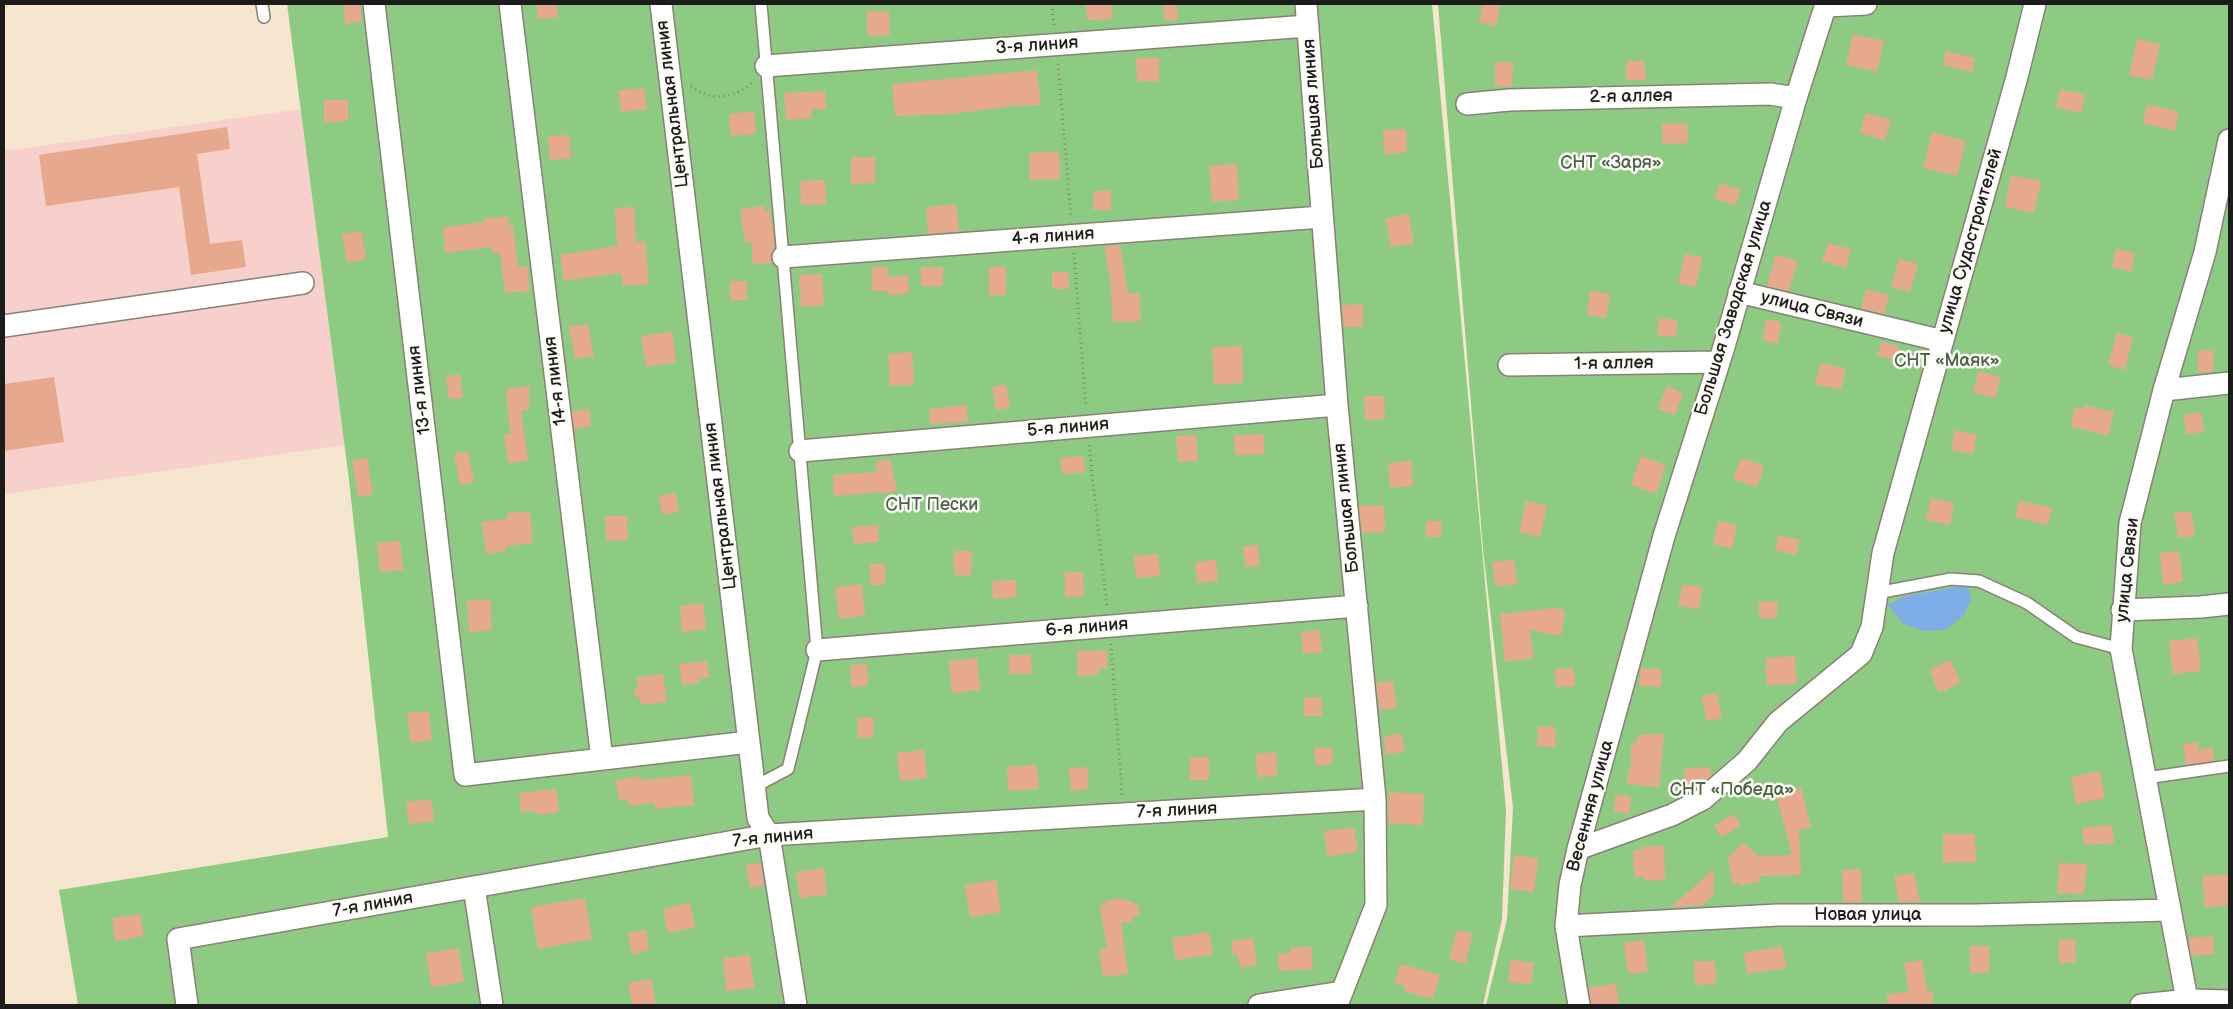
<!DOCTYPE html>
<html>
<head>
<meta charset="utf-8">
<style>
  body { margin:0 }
  #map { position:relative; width:2233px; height:1009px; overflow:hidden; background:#f6e6cf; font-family:"Balsamiq Sans",sans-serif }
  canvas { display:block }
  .frame { position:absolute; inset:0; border:5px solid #1c1c1c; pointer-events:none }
</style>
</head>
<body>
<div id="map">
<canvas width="2233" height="1009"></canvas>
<div class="frame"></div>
</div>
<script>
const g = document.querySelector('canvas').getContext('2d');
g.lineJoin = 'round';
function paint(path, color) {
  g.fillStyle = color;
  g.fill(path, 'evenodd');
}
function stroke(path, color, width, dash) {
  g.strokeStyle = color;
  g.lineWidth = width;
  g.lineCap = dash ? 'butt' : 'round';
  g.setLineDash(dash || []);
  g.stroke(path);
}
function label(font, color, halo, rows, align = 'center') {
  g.font = font + ' "Balsamiq Sans",sans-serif';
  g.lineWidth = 5;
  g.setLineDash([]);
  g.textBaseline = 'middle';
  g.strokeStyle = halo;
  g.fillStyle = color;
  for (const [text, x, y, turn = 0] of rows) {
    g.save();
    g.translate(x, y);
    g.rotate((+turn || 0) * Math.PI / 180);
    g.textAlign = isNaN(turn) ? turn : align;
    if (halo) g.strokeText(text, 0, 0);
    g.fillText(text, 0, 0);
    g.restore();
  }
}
paint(new Path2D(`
  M301,109L344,445L4,494V151Z`), '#f7d0cb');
paint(new Path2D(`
  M287,4H1432L1506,810L1502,919L1483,1005H78L59,890L388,837L349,480Z
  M1438,4H2229V1001L2141,1005H1486L1507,919L1513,808L1483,549Z`), '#8dcb82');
paint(new Path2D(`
  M1968,585L1971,600L1963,616L1945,630L1923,631L1903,624L1888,605L1905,596Z`), '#7eade8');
paint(new Path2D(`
  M343,4H360L362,22L345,24Z
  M536,4H557L558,17L538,19Z
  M1086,4H1112V19L1087,20Z
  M1163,4H1177L1178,20L1165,21Z
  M1483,4H1501L1496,26L1479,22Z
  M889,11L890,35L868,36L866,12Z
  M1853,34L1884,41L1877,72L1846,65Z
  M2137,39L2160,44L2152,80L2129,75Z
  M1946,51L1975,58L1972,72L1943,65Z
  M1136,58H1159V81H1137Z
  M1626,61H1644L1646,80H1626Z
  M1495,62H1513L1512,87L1495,86Z
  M1037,70L1041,105L1012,106L953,114L895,116L892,84Z
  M644,88L647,109L621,112L619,90Z
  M2061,89L2085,95L2081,113L2056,107Z
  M825,91L826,109L811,110L812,118L786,120L784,93Z
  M324,100H348V121L324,122Z
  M2147,104L2179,112L2174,131L2143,123Z
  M754,111L756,134L731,136L729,114Z
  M1866,113L1891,120L1885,140L1860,133Z
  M1687,123L1688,143L1662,144V124Z
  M227,127L230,149L197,154L210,244L242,240L246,267L191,275L179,187L46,206L39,155Z
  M1406,129L1407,152L1384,154L1383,130Z
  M1932,132L1966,141L1957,176L1923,168Z
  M569,135L571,158L550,160L548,136Z
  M1059,151L1060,179L1030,180L1029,153Z
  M851,157H875V183L851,184Z
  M1237,164L1239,200L1212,202L1209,166Z
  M2011,175L2041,181L2034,213L2005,207Z
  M825,180L826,204L801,205L800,181Z
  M1720,183L1741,190L1735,206L1714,198Z
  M1094,191H1111V210H1093Z
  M956,204L959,231L928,234L926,207Z
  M763,206L764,211L770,210L775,248L771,257L772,263L752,264V242L745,243L740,209Z
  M634,207L636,242L645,241L649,284L623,286L621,273L564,281L560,255L617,246L615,208Z
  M1409,214L1414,244L1390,247L1386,218Z
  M508,216L509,226L513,225L518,267L527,266L530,291L505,293L500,253L492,254V247L445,253L443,227L485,222L484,219Z
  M361,231L366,259L347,263L342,234Z
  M1828,243L1851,249L1846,268L1822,261Z
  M1120,245L1128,294L1139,293L1141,321L1113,322L1110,278L1104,247Z
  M2116,249L2135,253L2131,272L2112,267Z
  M1685,254L1702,257L1696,287L1678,283Z
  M1776,255L1798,261L1789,291L1767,286Z
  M1899,259L1918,264L1910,292L1891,287Z
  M872,267H888V277L908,275L909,293L889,295L888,291H872Z
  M921,267H943V286H921Z
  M989,267H1006V295L989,296Z
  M1052,272H1068L1069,289H1052Z
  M822,274L824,305L801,307L799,275Z
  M730,281H747V300H730Z
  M1866,289L1889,295L1884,314L1861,308Z
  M1590,291L1610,294L1606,318L1587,315Z
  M1363,304V327H1344L1342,305Z
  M1659,318L1677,320L1676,337L1657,335Z
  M1766,319L1781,322L1778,344L1763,341Z
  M588,324L594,356L575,359L569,327Z
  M672,332L676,362L646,367L641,336Z
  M2117,333L2133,337L2125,370L2108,365Z
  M1882,341L1900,347L1896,361L1877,355Z
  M1242,346L1243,383L1214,385L1212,347Z
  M2198,350L2214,351L2213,372H2198Z
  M912,352L914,385L890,386L888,354Z
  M1821,363L1846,369L1841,390L1815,384Z
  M1979,371L2001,377L1995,398L1973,392Z
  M460,374L463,398L449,399L446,376Z
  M54,377L64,442L4,451V384Z
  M1006,384L1010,408L996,410L992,387Z
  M529,386V410L521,411L528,461L508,463L504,435L510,434L506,389Z
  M1667,386L1683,393L1675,415L1658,409Z
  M1364,396H1384L1385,419L1365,420Z
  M966,405L968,422L930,424L929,409Z
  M2084,405L2114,412L2108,436L2070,426L2075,407L2083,409Z
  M589,409L591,426L574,429L572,411Z
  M2201,412L2204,432L2186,434L2184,415Z
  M1955,430L1977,435L1972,455L1951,450Z
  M1263,434L1265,454L1235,455L1234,435Z
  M1196,435L1198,461L1178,462L1176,436Z
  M468,451L474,482L460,485L454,454Z
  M1083,456L1085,473L1062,474L1060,458Z
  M1641,456L1666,465L1656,494L1631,485Z
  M367,458L373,494L358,497L352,461Z
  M1741,458L1764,466L1757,487L1733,479Z
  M890,459L897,491L881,494V492L834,496L833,475L877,472L875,462Z
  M1411,461L1413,486L1390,488L1388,463Z
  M676,493L679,512L662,514L659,496Z
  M1931,498L1954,503L1950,525L1926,520Z
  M1526,501L1547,506L1540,537L1519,532Z
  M2019,501L2052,508L2048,525L2015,517Z
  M1384,505L1385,532L1362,533L1359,506Z
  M530,511L533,543L506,546V551L486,554L482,522L507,519V513Z
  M2191,511L2195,536L2178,538L2174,513Z
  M605,516H627L628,540L606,541Z
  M1426,521H1441V537H1426Z
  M1718,521L1737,525L1732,549L1713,544Z
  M878,525L879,542L854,544L852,527Z
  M1779,535L1800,540L1796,555L1775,550Z
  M400,541L403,570L380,572L377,543Z
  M1258,545L1260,566L1245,567L1243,546Z
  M954,551H972L971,576L954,575Z
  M2179,551L2183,582L2163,585L2160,553Z
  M1158,554L1160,576L1136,578L1134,556Z
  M1216,560L1218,581L1197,583L1195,562Z
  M1514,560L1517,584L1495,586L1492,562Z
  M870,564H885V585H870Z
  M1065,572H1083L1084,596L1065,597Z
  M1016,580L1017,597L993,599L992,581Z
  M862,584L865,616L839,619L835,587Z
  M1683,584L1703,588L1698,610L1678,605Z
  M490,599L492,630L469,632L467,601Z
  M1777,601V618H1759V602Z
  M703,603L706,629L682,632L680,606Z
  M1554,608L1565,610L1561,636L1530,630L1533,658L1505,662L1500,614Z
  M1320,630L1322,652L1303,654L1301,632Z
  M2197,638L2201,671L2173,674L2169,641Z
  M1107,650V669H1098V675L1078,676L1077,651Z
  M1009,655H1031L1032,674H1009Z
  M1795,656L1797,684L1767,685L1765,658Z
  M977,658L980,690L952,693L949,661Z
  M1950,660L1961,683L1939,693L1929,670Z
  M707,661L709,678L699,679V683L682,685L679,664Z
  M867,664L868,686L851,687L850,665Z
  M1574,668L1575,686L1556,687L1555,669Z
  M1641,668L1661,669V687L1639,686Z
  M663,674L667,702L640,705V699L633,693L638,686L637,677Z
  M1393,681L1397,708L1380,710L1376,683Z
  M1717,693L1722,718L1707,721L1702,696Z
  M1304,697H1321L1322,716H1304Z
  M429,711L432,740L411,743L407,713Z
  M873,717L874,737L858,738L857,718Z
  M1538,726L1556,727L1555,747L1537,746Z
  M1402,734L1404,752L1386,754L1384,736Z
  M1664,734L1659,790L1657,787L1627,784L1628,769L1631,770V744L1637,742V735Z
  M2198,742L2199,750L2213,747L2214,761L2186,765L2183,744Z
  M1332,747L1333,764L1316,766L1314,748Z
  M924,750L927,778L900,781L897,753Z
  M1276,752L1277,776L1257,777L1256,754Z
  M1190,757H1209V780H1190Z
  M1037,765L1039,789L1008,791L1007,767Z
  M1087,767L1089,789L1071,791L1069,768Z
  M1710,767L1711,776L1699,786L1686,787L1684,769Z
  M2100,771L2105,798L2076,804L2071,777Z
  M691,775L694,805L655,809L654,803L629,806L628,799L619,800L616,780L641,776L642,780Z
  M1801,787L1811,827L1799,830L1801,875L1759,876L1760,881L1740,886L1739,882L1733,885L1728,857L1743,843L1759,856L1792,855L1776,794Z
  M556,789L559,812L537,815L534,811L521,812L519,793Z
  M1389,792L1424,794L1423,825L1388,823Z
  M1615,795L1631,796L1630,813L1614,812Z
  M431,799L434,821L409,824L406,802Z
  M1734,814L1741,826L1721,837L1714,825Z
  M2112,825L2114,843L2084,845L2082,828Z
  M1354,828L1358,852L1327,856L1324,831Z
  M1943,834H1975L1976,862L1943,863Z
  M1664,846L1665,880L1644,881V877H1634L1633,850H1642V847Z
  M1514,855L1538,858L1534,892L1510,889Z
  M761,863L764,885L750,888L746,865Z
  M2059,863L2087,864L2084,894L2057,893Z
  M824,868L827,895L800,898L796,872Z
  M1714,869V894L1703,905L1671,907Z
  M1861,869L1862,902H1843L1842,870Z
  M1914,873L1920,902H1899L1894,876Z
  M2229,874V905L2205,908L2202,876Z
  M996,880L1001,912L970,917L965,885Z
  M585,898L592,939L538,949L531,907Z
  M1122,898V901L1128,900L1138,905L1140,913L1130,922L1121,923L1128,974L1103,977L1099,950L1107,949L1100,905L1106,904L1105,901Z
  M690,903L695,927L668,933L663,909Z
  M140,914L144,936L115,941L112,918Z
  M646,930L649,950L632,954L628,933Z
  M1457,930L1473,934L1465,964L1449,959Z
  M1209,932L1213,954L1176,960L1172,938Z
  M2213,936L2214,954L2191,956L2189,938Z
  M1253,938L1257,965L1240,968L1238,954L1233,955L1231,941Z
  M2075,939L2076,962L2059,963L2058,940Z
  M1644,940L1648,972L1628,974L1624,943Z
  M1311,946L1313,969L1279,971L1278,954L1290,953V948Z
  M1782,946L1786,968L1747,974L1744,953Z
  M1970,946H1989V973H1970Z
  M458,948L464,982L431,987L426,953Z
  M750,955L754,988L726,991L723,958Z
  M1511,960L1534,963L1531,984L1508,982Z
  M1922,960L1927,991H1933V1005H1887V994L1909,992L1904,963Z
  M1694,961H1715L1716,984L1695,985Z
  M1400,964L1440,975L1433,999L1404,991L1405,986L1395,983Z
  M651,979L656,1005H632L628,983Z
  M1616,984L1619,1005H1591L1589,987Z`), '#e7a98d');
const service = new Path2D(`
  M262,4L264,17
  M1877,593L1951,579L1979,581L2027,603L2076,637L2121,649
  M2146,778L2229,766
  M754,787L788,769L817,650L761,4`);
const minor = new Path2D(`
  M374,4L465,775L749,742
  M510,4L602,759
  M661,4L758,818L769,835L796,1005
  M1306,4L1337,405L1375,799L1376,905L1337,1005
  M1826,6L1866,4
  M766,66L1308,26
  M1467,104L1509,100L1770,94L1796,98
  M783,257L1322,217
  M1739,292L1943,341
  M4,326L303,283
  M1509,365L1719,362
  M2164,390L2229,383
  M800,451L1337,405
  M2122,610L2201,607L2229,604
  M817,650L1357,606
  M1578,849L1672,815L1703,799L1747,761L1778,722L1861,654L1872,627L1883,553L2017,77L2035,4
  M474,887L492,1005
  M1566,926L1778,915H1976L2169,910
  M187,1005L178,939L769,835L1375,799
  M1259,1005L1342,992
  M1579,1005L1566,926L1570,885L1578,849L1664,536L1723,350L1796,98L1826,4
  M2141,1005L2189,1000L2229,1001
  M2188,1005L2121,649L2130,523L2164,390L2205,252L2229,140`);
stroke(service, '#898176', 14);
stroke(minor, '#898176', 24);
stroke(new Path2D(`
  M1052,4L1054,26
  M1058,64L1071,217
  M691,86C711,103 738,98 754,80
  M1074,253L1086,407
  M1089,445L1107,608
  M1111,644L1122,795`), '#898176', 3, [1, 4]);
stroke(service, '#fff', 11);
stroke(minor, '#fff', 21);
label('18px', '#1c1c1c', '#fdfcf7', [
  ["3-я линия",1037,46,-4],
  ["2-я аллея",1631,97,-1],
  ["Центральная линия",673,104,-97],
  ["Большая линия",1314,104,-94],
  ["4-я линия",1053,237,-4],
  ["улица Судостроителей",1971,241,-74],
  ["Большая Заводская улица",1734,308,-73],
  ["улица Связи",1812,310,14],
  ["1-я аллея",1614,364,-1],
  ["14-я линия",556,381,-97],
  ["13-я линия",420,390,-97],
  ["5-я линия",1068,428,-5],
  ["Центральная линия",721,506,-97],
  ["Большая линия",1347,508,-96],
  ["улица Связи",2128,570,-84],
  ["6-я линия",1087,628,-5],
  ["Весенняя улица",1591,806,-75],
  ["7-я линия",1177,811,-3],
  ["7-я линия",773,838,-6],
  ["7-я линия",373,905,-10],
  ["Новая улица",1868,915]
]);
label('18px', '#496245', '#fdfcf7', [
  ["СНТ «Заря»",1611,163],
  ["СНТ «Маяк»",1947,361],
  ["СНТ Пески",932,505],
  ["СНТ «Победа»",1732,790]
]);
</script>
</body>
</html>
